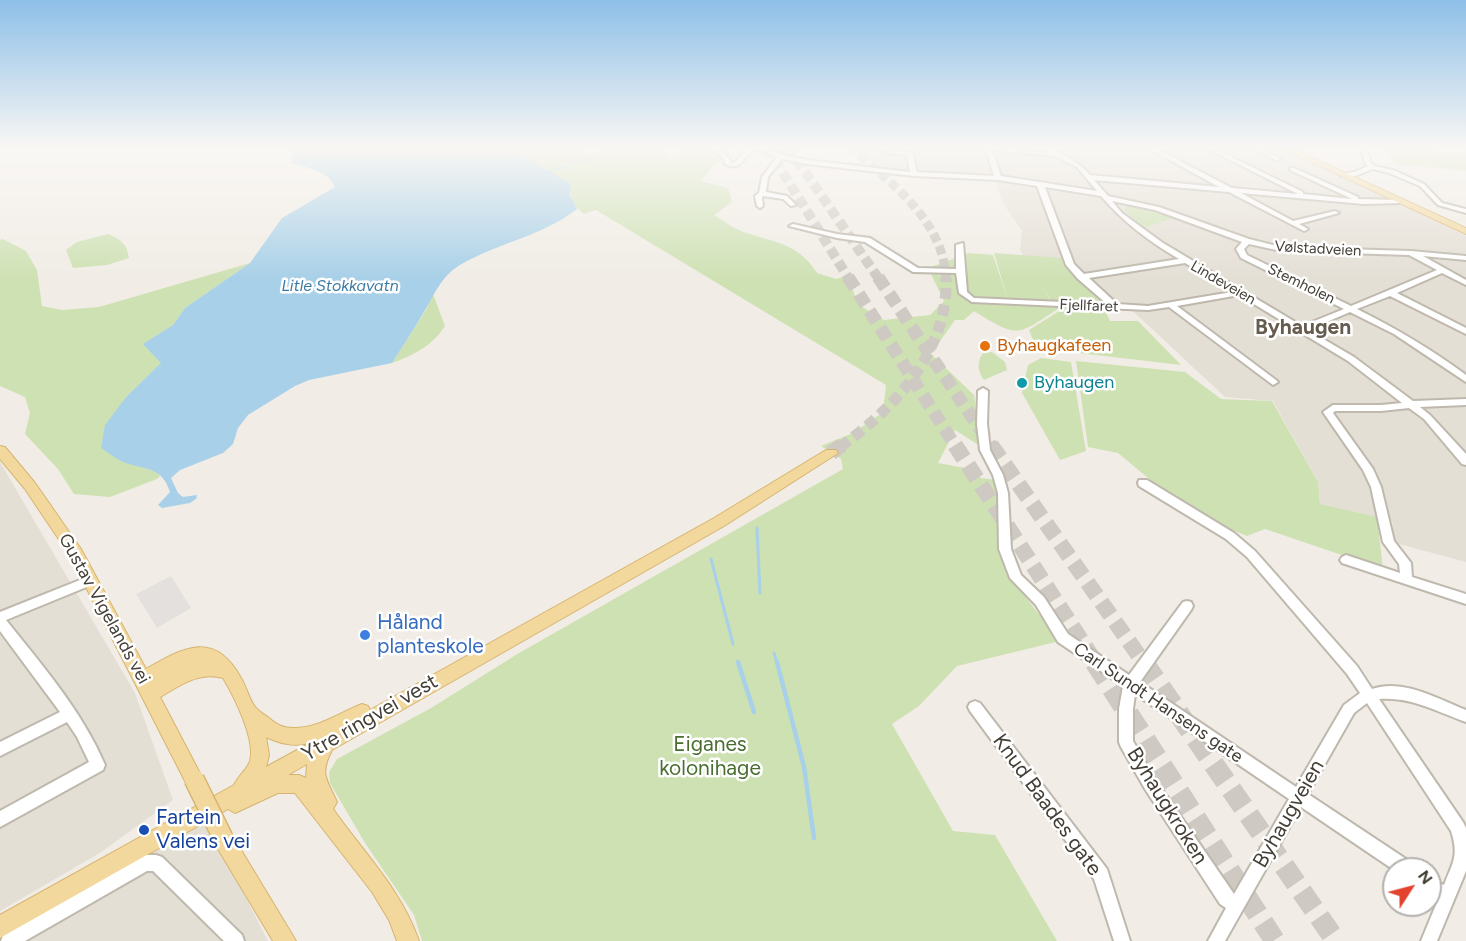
<!DOCTYPE html>
<html>
<head>
<meta charset="utf-8">
<style>
  body { margin:0 }
  #map { position:relative; width:1466px; height:941px; overflow:hidden; background:#f1ede6; font-family:Figtree,sans-serif }
  canvas { display:block }
  .north { position:absolute; left:1382px; top:857px; width:60px; height:60px; box-sizing:border-box; background:#fff; border:2px solid #b4b2af; border-radius:50%; rotate:54deg; font-size:16px; font-weight:700; line-height:24px; text-align:center; color:#433e36 }
  .north::after { content:''; display:block; margin:auto; width:21px; height:27px; background:#e3422c; clip-path:polygon(50% 0,100% 100%,50% 72%,0 100%) }
</style>
</head>
<body>
<div id="map">
<canvas width="1466" height="941"></canvas>
<div class="north">N</div>
</div>
<script>
const g = document.querySelector('canvas').getContext('2d');
g.lineJoin = 'round';
function paint(path, color) {
  g.fillStyle = color;
  g.fill(path, 'evenodd');
}
function stroke(path, color, width, dash) {
  g.strokeStyle = color;
  g.lineWidth = width;
  g.lineCap = dash ? 'butt' : 'round';
  g.setLineDash(dash || []);
  g.stroke(path);
}
function label(font, color, halo, rows, align = 'center') {
  g.font = font + ' Figtree,sans-serif';
  g.lineWidth = 5;
  g.setLineDash([]);
  g.textBaseline = 'middle';
  g.strokeStyle = halo;
  g.fillStyle = color;
  for (const [text, x, y, turn = 0] of rows) {
    g.save();
    g.translate(x, y);
    g.rotate((+turn || 0) * Math.PI / 180);
    g.textAlign = isNaN(turn) ? turn : align;
    if (halo) g.strokeText(text, 0, 0);
    g.fillText(text, 0, 0);
    g.restore();
  }
}
paint(new Path2D(`
  M848,147H1280L1466,236V255L1409,251L1466,258V562L1395,543L1392,521L1320,504L1318,482L1273,401L1225,397L1123,302L1050,301L1020,250L1022,231L1002,202L996,180L1091,194L1149,207L1258,244L1292,249L1257,241L1167,209L1108,195L1008,178L925,177L879,167Z
  M0,462L135,693L173,800L100,853L0,911Z
  M205,818L268,941H0V939Z`), '#e4dfd5');
paint(new Path2D(`
  M509,147H571L590,154L614,147H662L669,156C688,149 710,138 724,160L713,166L701,181L728,188L732,202L714,215C724,221 735,230 747,233C777,243 799,244 817,273L836,279L847,276L859,305L884,320L930,315L944,301L928,268L969,253L993,255L1008,300L994,253L1062,258L1106,303L1052,301L1042,285L1051,302H1020L1061,307C1017,335 1020,340 974,311L964,320H955L931,354L974,395L980,446L955,430L938,463L971,469L981,478L996,480L999,542L1023,594L1060,641L957,666L919,706L892,724L953,831L995,835L1057,941H422L414,915L365,843L330,783L329,772L337,759L431,708L519,653L843,469L841,459L821,446L853,433L883,412L886,385L596,210L584,214C573,206 570,197 570,184Z
  M1383,147L1466,153V171L1395,164Z
  M1131,205L1177,217L1144,228L1124,210L1126,207Z
  M108,234C121,239 127,244 129,258L107,265L73,268L66,250L77,242Z
  M3,239L26,251L37,270L42,306L62,310L99,307L250,263L185,308L173,325L144,344L162,363L127,396L148,469L158,472L160,476L157,479L110,497L74,494L58,469L25,434L30,413L25,397L0,386V240Z
  M433,294L445,326C432,346 414,355 392,363L426,310Z
  M1064,308H1104L1110,321H1138L1181,365L1036,348L1029,330Z
  M992,352L1005,362L1007,370L984,380C978,371 976,363 983,353Z
  M1041,358L1071,362L1086,451L1060,460L1022,393L1028,365Z
  M1076,361L1185,372L1221,399L1272,401L1318,482L1320,504L1377,517L1383,569L1265,529L1247,536L1190,513L1118,453L1088,447Z`), '#cee1b3');
paint(new Path2D(`
  M171,576L191,608L157,628L136,594Z`), '#e3e0de');
paint(new Path2D(`
  M292,147H509L571,184L570,195L577,209C543,236 497,243 460,265C441,276 435,294 424,312C414,329 403,346 392,363L309,380L295,386L248,415L238,428L233,444L223,453L180,470L171,478L178,493L183,497L197,495L196,499L190,503L162,508L158,505L170,492C162,467 147,470 126,463C117,460 109,453 101,448L105,425L127,396L161,363L143,344L173,325L185,308L250,263L282,218L335,187C329,171 306,168 291,163Z`), '#a8d0e8');
stroke(new Path2D(`
  M571,163L600,156
  M550,171L569,166`), '#a8d0e8', 2);
stroke(new Path2D(`
  M757,528L760,593
  M711,559L733,644
  M774,653L777,663`), '#a8d0e8', 3);
stroke(new Path2D(`
  M738,662L754,712
  M777,662L804,767L814,838`), '#a8d0e8', 4.5);
stroke(new Path2D(`
  M849,147C889,181 944,220 946,279`), '#cecac3', 9, [9, 4.5]);
stroke(new Path2D(`
  M840,447C896,407 949,350 946,277`), '#cecac3', 11, [11, 6]);
stroke(new Path2D(`
  M831,453L842,445`), '#cecac3', 15, [15, 8]);
stroke(new Path2D(`
  M767,147L849,279
  M788,147L879,279`), '#cecac3', 10, [10, 5]);
stroke(new Path2D(`
  M848,277L956,447
  M878,277L992,447`), '#cecac3', 13, [13, 7]);
stroke(new Path2D(`
  M955,445L1096,663
  M991,445L1144,663`), '#cecac3', 16, [16, 8]);
stroke(new Path2D(`
  M1095,662L1275,941
  M1143,662L1336,941`), '#cecac3', 21, [21, 10]);
const minor = new Path2D(`
  M710,147C722,146 726,155 732,163L735,162L746,150L762,147L787,156L807,160L910,172L907,155L886,153L878,147H885L890,150L912,152L917,172L994,176L985,147L1047,153L1038,147C1054,146 1080,163 1090,175L1219,187L1148,148L1153,147L1232,188L1298,194L1204,147H1211L1303,192V194L1352,199L1290,170V168H1294L1358,197V199L1403,200V202L1401,203L1364,204L1241,193L1293,221L1335,211L1339,213L1299,224L1308,229L1304,231L1229,192L1094,180L1108,196L1159,207L1249,239L1281,247L1411,251L1466,256V260L1423,256L1466,280V285L1442,273L1397,293L1466,328V334L1390,296L1357,309C1397,329 1431,349 1466,375V382L1394,334L1350,312L1308,330L1354,357L1413,401L1466,399V405L1420,407L1430,415L1466,454V465L1462,464L1424,419L1409,408L1381,411H1335L1333,413L1373,469L1381,487L1394,541L1411,563L1412,577L1466,594V604L1342,563L1340,560L1342,557L1346,555L1400,573L1399,564L1383,542L1371,487L1363,470L1323,412L1333,405H1381L1402,403L1348,361L1239,295L1177,306L1276,380L1278,382L1273,385L1169,307L1148,310L972,302L959,293L956,273L913,272L865,242L837,238L789,226L793,224L837,234L870,238L918,268L956,269V245L963,243L967,292L974,298L1107,304L1078,279L1066,265L1037,186L998,180L914,176L807,164L782,159L768,177L766,192L787,196L796,205L791,206L783,199L763,196L762,197L763,206L760,208L757,206L755,196L759,193L762,177L777,157C771,155 764,150 758,150C742,151 744,174 725,164L723,158ZM992,150L1054,156L1077,167L1097,191L1001,176ZM1045,187L1101,196C1123,222 1150,242 1179,259L1084,274L1074,264ZM1112,201L1155,210L1242,242L1236,249L1241,258L1344,309L1302,326L1163,243L1122,213ZM1249,244L1281,251L1409,255L1437,270L1351,306L1247,255L1244,249ZM1185,263L1232,292L1148,306L1117,304L1089,278Z
  M1120,147H1136C1133,150 1123,150 1120,147Z
  M1251,147H1258L1281,159L1276,160Z
  M1360,147H1366L1371,162L1374,166L1393,170L1424,184L1442,203L1466,209V213L1438,205L1420,186L1389,173L1373,169L1355,176H1341V174L1354,172L1368,166L1365,163Z
  M983,388L988,391L987,424L990,450L1003,475L1008,493L1011,549L1021,575L1044,597L1068,634L1129,675L1183,602L1187,601L1191,602L1193,606L1191,610L1140,682L1296,787L1344,705L1360,693L1347,674L1247,557L1226,539L1139,486L1138,483L1139,480H1147L1234,533L1255,551L1357,666L1372,689C1403,678 1438,699 1466,710V722C1438,712 1410,696 1379,699L1463,822L1466,828V871L1437,941H1421L1438,900L1430,895V878L1444,885C1453,862 1459,856 1451,831L1367,703L1354,713L1308,794L1412,863L1414,869L1394,870L1301,807L1225,941H1208L1226,908L1220,904L1145,789L1121,747L1119,742V709L1123,686L1058,642L1036,605L1010,578L999,549L998,493L993,475L980,450L977,424L978,391ZM1135,694L1289,799L1234,894L1155,779L1133,741V709Z
  M90,576L94,578L96,581L94,584L6,620C42,665 82,711 105,765L103,770L0,827V811L89,762L77,737L67,722L0,756V742L60,712L0,631V612Z
  M975,701L980,703L1107,869L1130,941H1114L1094,879L970,711L968,707L970,703Z
  M145,855H156L162,857L242,935L244,941H224L153,871H147L25,941H1L3,935Z`);
const major = new Path2D(`
  M1279,147H1289L1466,228V234Z
  M0,446L5,447L35,483L81,549L146,669C184,647 215,630 241,678C247,687 250,704 258,710C261,713 265,715 269,718C277,725 283,728 294,728C319,728 339,713 362,704L368,706L370,710L714,518L826,450H836L838,453L724,526L332,750C319,775 327,779 337,802L333,809C364,853 401,889 419,941H397L389,920L372,892L295,793H278L235,813L228,809L0,938V915L234,785C238,776 247,770 250,761C256,740 234,696 223,678C199,671 181,685 160,697L203,779L201,785L194,788L187,785L70,556L25,489L0,459ZM266,737C281,744 294,747 310,743L266,767L269,755ZM307,764L306,778L299,775H288Z
  M225,832L232,835L296,941H273L218,849L215,842L218,835Z`);
stroke(minor, '#beb8ad', 4);
stroke(major, '#d6b46f', 2);
paint(minor, '#fff');
paint(major, '#f3d89d');
const majorBridge = new Path2D(`
  M194,779L225,842`);
stroke(majorBridge, '#d6b46f', 22, []);
stroke(majorBridge, '#f3d89d', 19);
const sky = g.createLinearGradient(0, 0, 0, 279);
sky.addColorStop(0, '#8ebfe8');
sky.addColorStop(0.53, '#f9f7f4');
sky.addColorStop(1, '#f9f7f400');
g.fillStyle = sky;
g.fillRect(0, 0, 1466, 279);
for (const [x, y, r, color] of [
  [985,346,6,"#e8710a"],
  [1022,383,6,"#0f9aa8"],
  [365,635,6,"#3f7fe0"],
  [144,830,6,"#1a4fb4"]
]) {
  const dot = new Path2D();
  dot.arc(x, y, r, 0, 2 * Math.PI);
  g.fillStyle = color;
  g.fill(dot);
  stroke(dot, '#fff', 2);
}
label('15px', '#433e36', '#fff', [
  ["Vølstadveien",1318,249,3],
  ["Lindeveien",1223,283,30],
  ["Stemholen",1301,284,26],
  ["Fjellfaret",1089,306,2]
]);
label('italic 16px', '#3b7aa3', '#fff', [
  ["Litle Stokkavatn",340,286]
]);
label('18px', '#c56008', '#fff', [
  ["Byhaugkafeen",997,346]
], 'left');
label('18px', '#0d838f', '#fff', [
  ["Byhaugen",1034,383]
], 'left');
label('18px', '#433e36', '#fff', [
  ["Gustav Vigelands vei",104,609,61],
  ["Carl Sundt Hansens gate",1158,703,34]
]);
label('bold 21px', '#655b4f', '#fff', [
  ["Byhaugen",1303,328]
]);
label('21px', '#366cbe', '#fff', [
  ["Håland",377,623],
  ["planteskole",377,647]
], 'left');
label('21px', '#433e36', '#fff', [
  ["Ytre ringvei vest",370,718,-30],
  ["Knud Baades gate",1047,805,54],
  ["Byhaugkroken",1167,806,58],
  ["Byhaugveien",1289,814,-60]
]);
label('21px', '#496e30', '#fff', [
  ["Eiganes",710,745],
  ["kolonihage",710,769]
]);
label('21px', '#164399', '#fff', [
  ["Fartein",156,818],
  ["Valens vei",156,842]
], 'left');
</script>
</body>
</html>
